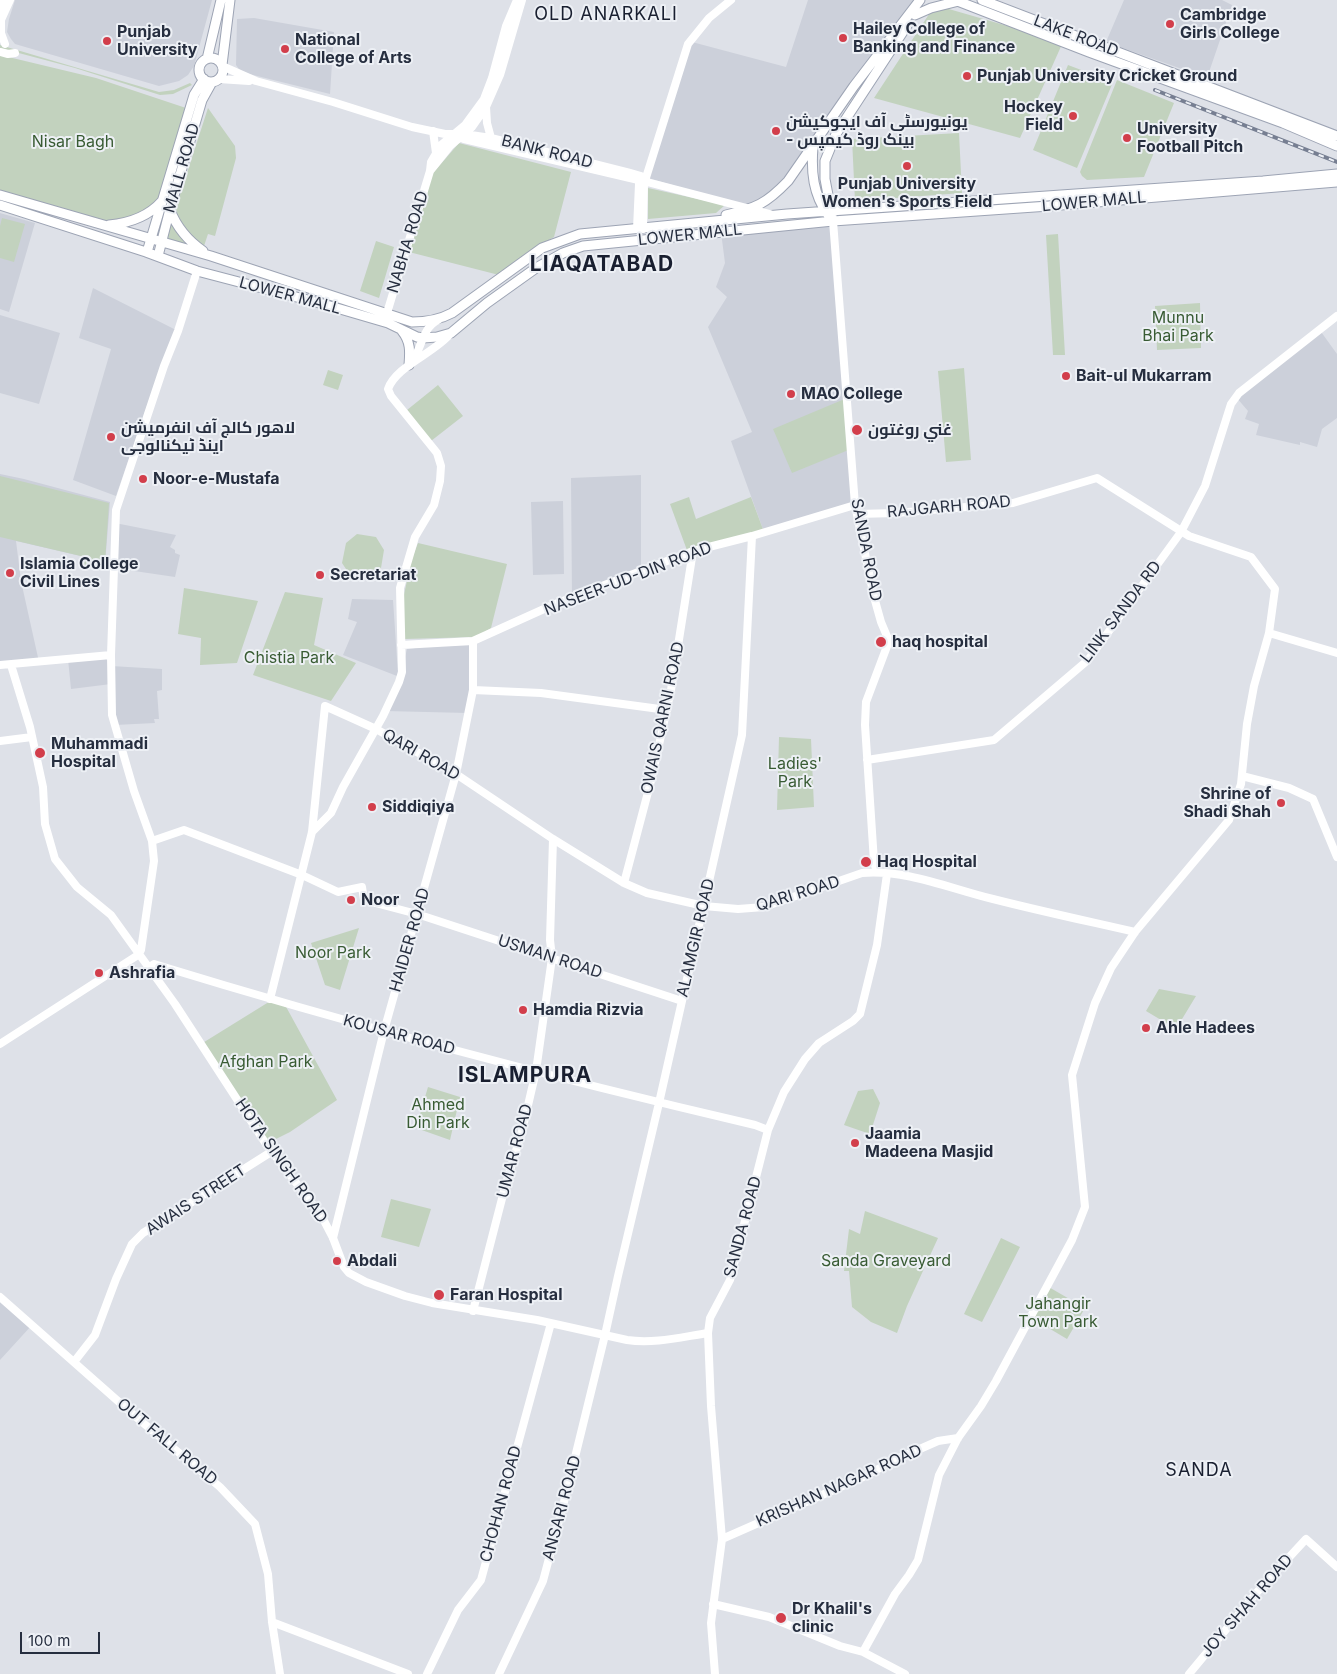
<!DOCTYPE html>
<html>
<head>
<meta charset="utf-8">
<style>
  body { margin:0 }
  #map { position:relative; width:1337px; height:1674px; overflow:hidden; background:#dee1e8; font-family:Inter,sans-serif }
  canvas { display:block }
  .scale { position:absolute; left:20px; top:1632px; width:80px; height:22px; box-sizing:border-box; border:2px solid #262e3f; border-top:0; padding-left:6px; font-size:15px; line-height:18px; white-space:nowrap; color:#262e3f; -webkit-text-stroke:4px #edf0f5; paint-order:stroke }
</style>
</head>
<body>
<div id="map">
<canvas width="1337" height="1674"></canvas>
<div class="scale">100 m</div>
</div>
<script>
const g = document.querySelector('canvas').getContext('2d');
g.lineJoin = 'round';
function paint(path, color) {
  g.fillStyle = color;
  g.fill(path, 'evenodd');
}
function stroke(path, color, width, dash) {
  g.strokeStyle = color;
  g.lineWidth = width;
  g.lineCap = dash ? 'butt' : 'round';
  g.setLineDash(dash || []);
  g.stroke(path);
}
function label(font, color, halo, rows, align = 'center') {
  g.font = font + ' Inter,Cairo,sans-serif';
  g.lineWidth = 4;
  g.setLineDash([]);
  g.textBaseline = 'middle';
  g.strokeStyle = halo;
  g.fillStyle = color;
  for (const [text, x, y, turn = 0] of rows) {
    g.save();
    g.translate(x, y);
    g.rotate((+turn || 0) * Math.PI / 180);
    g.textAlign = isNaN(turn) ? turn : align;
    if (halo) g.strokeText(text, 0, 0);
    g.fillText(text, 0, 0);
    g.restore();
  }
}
paint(new Path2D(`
  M15,0H212L194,66L188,75L179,81L159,86L15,44L11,39L7,32L9,19Z
  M808,0H920L788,181L751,208L648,178L692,42L786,67Z
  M1124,0H1222L1232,5L1207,78L1106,42Z
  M254,18L334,32L330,94L241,72L236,65L237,19Z
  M0,213L35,223L9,312L0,309Z
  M833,221L855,505L764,532L731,441L752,432L708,327L727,297L716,287L725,263L721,232Z
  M93,288L178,331L161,365L116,496L73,480L111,349L79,338Z
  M0,315L60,333L39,404L0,393Z
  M1319,329L1337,354V418L1322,429L1317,447L1300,442V445L1256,435L1259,424L1245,419L1248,411L1236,397Z
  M0,474L24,479L110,502L105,564L84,565L85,557L16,541L21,581L39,662L0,665Z
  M641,475V571L572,598L571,478Z
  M563,501L564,574L533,575L531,502Z
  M115,523L176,535L170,547L175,550V553L180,555L175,577L114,568Z
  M352,599L393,600L398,674L397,676L343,655L357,622L348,619Z
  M473,641L468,713L385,711L399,682L407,649Z
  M111,655V666L162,669V690L157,691L159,719H154L155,723L115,725L111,684L71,689L68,659Z
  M0,1296L32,1325L0,1360Z`), '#ccd0da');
paint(new Path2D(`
  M935,5L1063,42L1020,138L874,98Z
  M0,45L159,92L174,90L190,83L192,85L173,94L160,95L75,68L0,48Z
  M0,55L96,78L186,108L159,199L149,211L109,224L0,191Z
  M1068,65L1113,82L1077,168L1033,150Z
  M1117,80L1174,103L1144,177L1087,180L1082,176L1080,172Z
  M208,108L235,146L236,158L215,236L208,234L202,252L172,242L166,238Z
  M959,133L962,193L855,201L852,139Z
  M459,143L571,172L554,237L528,252L499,275L405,251L433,173Z
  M648,188L725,205L716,213L648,219Z
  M2,218L25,224L14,262L0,258V226Z
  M1058,234L1065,355H1053L1046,235Z
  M376,241L394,247L379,298L360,291Z
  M1200,303L1201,348L1157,350L1155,306Z
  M964,368L971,460L946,462L938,371Z
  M328,370L343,375L338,390L323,385Z
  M438,385L463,416L431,441L407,410Z
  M847,398L851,449L792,473L773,429Z
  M0,476L109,503L105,563L84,565L85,557L0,537Z
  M689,497L696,519L751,497L764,532L688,553L670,504Z
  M357,534L376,537L384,550L381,568L368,577L350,575L342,563L346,543Z
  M418,543L507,564L491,628L477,637L404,639L403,599L412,558Z
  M184,588L258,601L237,663L200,665L201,638L178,634Z
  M285,592L323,598L314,645L356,663L331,701L253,675Z
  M779,737L811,739L814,807L777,810Z
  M359,928L340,990L325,985L311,943Z
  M1159,989L1196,996L1176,1029L1146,1011Z
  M272,1000L284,1003L337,1100L290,1132L266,1144L201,1044Z
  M428,1087L460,1097L450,1140L416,1128Z
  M873,1089L880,1103L870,1134L844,1125L858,1091Z
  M391,1199L431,1209L419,1247L381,1237Z
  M865,1211L938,1238L907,1306L897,1333L871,1322L852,1307L849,1271H844L849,1229L860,1234Z
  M1001,1238L1020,1247L982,1322L964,1314Z
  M1047,1286L1085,1308L1067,1339L1030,1317Z`), '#c2d2be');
const primary = new Path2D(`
  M955,0L1089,52L1283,123L1337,146
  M982,0L1337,136
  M915,15L931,8L959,1
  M199 70a12 12 0 1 1 24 0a12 12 0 1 1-24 0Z
  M207,59L221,0
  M222,65L230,0
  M813,147C811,172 813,194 828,215
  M0,195L211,256L412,322C427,322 439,320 452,313L542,248L580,234L787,214L1263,181L1337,174
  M0,205L146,252L197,271L323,304L388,323L417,337L423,338L437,337L451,333L487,303L536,268L563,253L583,246L833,221L1049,206L1337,182
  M170,210C177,228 187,240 203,251
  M726,215C756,208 766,204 788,181L854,86L920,0
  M832,216L825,179V161L836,134L908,24
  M109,225C130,223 148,217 162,201
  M147,252L194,95L204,79
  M158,256L170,209L202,100L212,82
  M402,331C411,342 410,352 409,365`);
stroke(primary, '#9da4b4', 11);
stroke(new Path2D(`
  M0,8L4,0
  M1,20V33L5,44
  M0,22L10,0
  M0,52L8,54L15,53
  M222,66L256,81L333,102L412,127L445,134H464L491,138L630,173L641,176L645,182
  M219,79L249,81
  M486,107L487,123L491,138
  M433,131L436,153
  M464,139L647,182L770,214
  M430,171L450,146L472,127L486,107L500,75L522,0
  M833,221L855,505L874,597L881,622L889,641L866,702L865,725L874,862L877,872
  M637,229L639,184
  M643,229L644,184L688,44L709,18L731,0
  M387,313L430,171L431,162L441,145L465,125L484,99L492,78L506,26L517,0
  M412,362C422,348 422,328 438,320
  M857,514L896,513L1013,503L1097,478L1189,536L1251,557L1275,589L1269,633L1254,686L1247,724L1241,784L1229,820L1135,932L1111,968L1095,1003L1072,1075L1085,1207L1072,1240L996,1381L981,1406L958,1438L939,1475L918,1560L909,1575L895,1594L863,1652
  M1269,633L1337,653
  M401,645L473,641L555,604L693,551L752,536L855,505
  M0,665L111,655
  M11,665L30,727L43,787L45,824L55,859L77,887L111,915L175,1004L266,1144L321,1215L333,1238L344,1267L349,1273L366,1282L405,1296L432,1303L537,1320L627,1340C654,1344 681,1337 708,1333
  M473,690L541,693L667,710
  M0,741L32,737
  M867,760L994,740L1088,660L1181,532L1205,486L1231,404L1239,393L1337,316
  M1242,776L1289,788L1313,799L1337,857
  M312,832L331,813L343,787L383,716L399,682L402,672L400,588L415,537L434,505L440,481L441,466L437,453L391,396L388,389C396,366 435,353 451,333
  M152,841L184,830L302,875L338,892L362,887L364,900L417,914L682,1001
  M624,883L652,777L671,690L693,551
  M138,955L141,950L154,861L152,841L134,791L112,715L111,655L116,510L164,366L178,331L197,271
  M148,968L154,964C353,1025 553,1078 755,1125L768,1130
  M270,999L312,832L325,706L376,729L456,774L553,839L624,883L647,893L704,906L738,909L764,907L862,873C906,869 951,889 993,899C1040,911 1087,921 1135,932
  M0,1044L138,955
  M333,1238L384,1031L456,774L473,690V641
  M0,1297L136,1417L220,1487L255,1524L268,1574L272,1622L280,1674
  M473,1311L505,1187L522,1131L536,1071L552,958L550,940L553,839
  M74,1362L95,1335L116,1279L132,1244L143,1233L271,1152
  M722,1539L863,1477L897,1459L938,1441L958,1438
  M713,1604L769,1617L840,1646L863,1652L905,1674
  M272,1622L408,1674
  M427,1674L458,1610L481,1580L551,1323
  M499,1674L543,1581L565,1498L605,1335L618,1276L659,1103L742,735L752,536
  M715,1674L711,1623L722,1539L711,1406L708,1333L710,1318L730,1280L768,1130L784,1092L805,1059L819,1043L853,1021L860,1014L877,945L887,874
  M1189,1674L1258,1591L1306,1539L1337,1567`), '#fff', 8);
stroke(primary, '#fff', 9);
const rail = new Path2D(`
  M1155,90L1337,162`);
stroke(rail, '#777f92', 4);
stroke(rail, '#edf0f5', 2, [5.5]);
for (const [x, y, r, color] of [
  [1170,24,5,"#d23e4b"],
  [843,38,5,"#d23e4b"],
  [107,41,5,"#d23e4b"],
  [285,49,5,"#d23e4b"],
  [967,76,5,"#d23e4b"],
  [1073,116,5,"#d23e4b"],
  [776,131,5,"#d23e4b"],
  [1127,138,5,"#d23e4b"],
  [907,166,5,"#d23e4b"],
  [1066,376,5,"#d23e4b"],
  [791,394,5,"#d23e4b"],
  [857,430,6,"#d23e4b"],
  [111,437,5,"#d23e4b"],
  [143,479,5,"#d23e4b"],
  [10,573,5,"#d23e4b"],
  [320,575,5,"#d23e4b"],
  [881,642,6,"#d23e4b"],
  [40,753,6,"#d23e4b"],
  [1281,803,5,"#d23e4b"],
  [372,807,5,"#d23e4b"],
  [866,862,6,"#d23e4b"],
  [351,900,5,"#d23e4b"],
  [99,973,5,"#d23e4b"],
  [523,1010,5,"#d23e4b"],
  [1146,1028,5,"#d23e4b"],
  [855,1143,5,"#d23e4b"],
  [337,1261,5,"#d23e4b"],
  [439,1295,6,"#d23e4b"],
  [781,1618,6,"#d23e4b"]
]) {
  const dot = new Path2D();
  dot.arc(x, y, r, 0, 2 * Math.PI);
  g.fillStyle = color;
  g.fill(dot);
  stroke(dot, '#edf0f5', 2);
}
label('bold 16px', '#262e3f', '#edf0f5', [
  ["Cambridge",1180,15],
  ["Girls College",1180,33],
  ["Hailey College of",853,29],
  ["Banking and Finance",853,47],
  ["Punjab",117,32],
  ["University",117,50],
  ["National",295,40],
  ["College of Arts",295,58],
  ["Punjab University Cricket Ground",977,76],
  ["Hockey",1063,107,"right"],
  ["Field",1063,125,"right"],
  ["یونیورسٹی آف ایجوکیشن",786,122],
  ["- بینک روڈ کیمپس",786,140],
  ["University",1137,129],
  ["Football Pitch",1137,147],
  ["Punjab University",907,184,"center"],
  ["Women's Sports Field",907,202,"center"],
  ["Bait-ul Mukarram",1076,376],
  ["MAO College",801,394],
  ["لاھور کالج آف انفرمیشن",121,428],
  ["اینڈ ٹیکنالوجی",121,446],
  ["غني روغتون",868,430],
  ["Noor-e-Mustafa",153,479],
  ["Islamia College",20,564],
  ["Civil Lines",20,582],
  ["Secretariat",330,575],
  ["haq hospital",892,642],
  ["Muhammadi",51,744],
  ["Hospital",51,762],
  ["Shrine of",1271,794,"right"],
  ["Shadi Shah",1271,812,"right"],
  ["Siddiqiya",382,807],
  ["Haq Hospital",877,862],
  ["Noor",361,900],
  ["Ashrafia",109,973],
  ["Hamdia Rizvia",533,1010],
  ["Ahle Hadees",1156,1028],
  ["Jaamia",865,1134],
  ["Madeena Masjid",865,1152],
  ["Abdali",347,1261],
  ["Faran Hospital",450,1295],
  ["Dr Khalil's",792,1609],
  ["clinic",792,1627]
], 'left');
label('16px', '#262e3f', '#edf0f5', [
  ["LAKE ROAD",1076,36,21],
  ["BANK ROAD",547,152,14],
  ["MALL ROAD",182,168,-74],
  ["LOWER MALL",1094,202,-5],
  ["LOWER MALL",690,235,-6],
  ["NABHA ROAD",408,242,-73],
  ["LOWER MALL",290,296,15],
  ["RAJGARH ROAD",949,507,-5],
  ["SANDA ROAD",866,550,79],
  ["NASEER-UD-DIN ROAD",628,579,-21],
  ["LINK SANDA RD",1121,612,-53],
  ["OWAIS QARNI ROAD",663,718,-78],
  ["QARI ROAD",421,755,30],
  ["QARI ROAD",798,894,-17],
  ["ALAMGIR ROAD",696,938,-77],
  ["HAIDER ROAD",410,940,-74],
  ["USMAN ROAD",550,957,18],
  ["KOUSAR ROAD",399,1035,15],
  ["UMAR ROAD",515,1151,-75],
  ["HOTA SINGH ROAD",281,1161,55],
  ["AWAIS STREET",196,1200,-33],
  ["SANDA ROAD",743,1227,-75],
  ["OUT FALL ROAD",167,1442,40],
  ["KRISHAN NAGAR ROAD",839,1486,-24],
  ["CHOHAN ROAD",501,1504,-75],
  ["ANSARI ROAD",562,1508,-75],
  ["JOY SHAH ROAD",1247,1606,-49]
]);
label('16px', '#385b33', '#edf0f5', [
  ["Nisar Bagh",73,142],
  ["Munnu",1178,318],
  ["Bhai Park",1178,336],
  ["Chistia Park",289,658],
  ["Ladies'",795,764],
  ["Park",795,782],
  ["Noor Park",333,953],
  ["Afghan Park",266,1062],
  ["Ahmed",438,1105],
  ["Din Park",438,1123],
  ["Sanda Graveyard",886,1261],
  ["Jahangir",1058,1304],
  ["Town Park",1058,1322]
]);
g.letterSpacing = '1px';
label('18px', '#191f30', '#edf0f5', [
  ["OLD ANARKALI",606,15],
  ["SANDA",1199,1471]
]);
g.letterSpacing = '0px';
g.letterSpacing = '1px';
label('bold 21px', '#191f30', '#edf0f5', [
  ["LIAQATABAD",602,265],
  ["ISLAMPURA",525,1076]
]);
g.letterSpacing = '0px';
</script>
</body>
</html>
